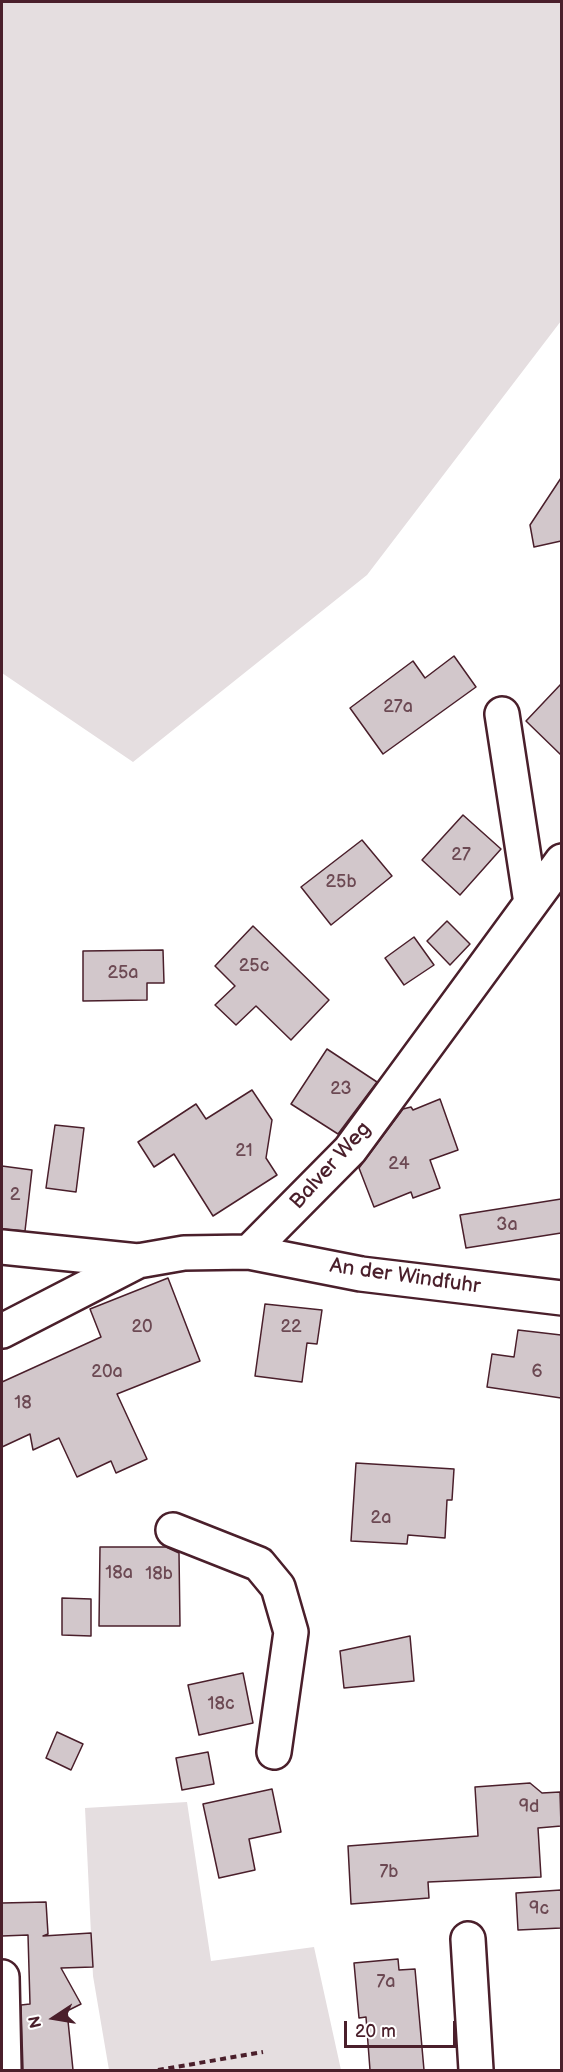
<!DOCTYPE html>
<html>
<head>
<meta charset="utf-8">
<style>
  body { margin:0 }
  #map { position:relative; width:563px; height:2072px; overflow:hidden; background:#fff; font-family:"Balsamiq Sans",sans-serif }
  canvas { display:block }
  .frame { position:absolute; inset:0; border:3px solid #4a1f2b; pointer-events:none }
  .north { position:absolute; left:24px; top:1988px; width:60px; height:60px; -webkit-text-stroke:4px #fff; paint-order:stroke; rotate:258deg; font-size:16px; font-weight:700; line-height:24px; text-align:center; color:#4a1f2b }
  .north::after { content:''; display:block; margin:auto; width:21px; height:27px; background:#4a1f2b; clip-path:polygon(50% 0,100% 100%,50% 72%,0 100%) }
  .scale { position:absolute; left:344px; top:2021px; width:112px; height:27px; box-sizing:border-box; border:3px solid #4a1f2b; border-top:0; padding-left:8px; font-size:18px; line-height:21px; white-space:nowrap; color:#4a1f2b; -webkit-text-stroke:4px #fff; paint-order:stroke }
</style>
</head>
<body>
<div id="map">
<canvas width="563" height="2072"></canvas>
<div class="frame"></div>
<div class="north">N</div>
<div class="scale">20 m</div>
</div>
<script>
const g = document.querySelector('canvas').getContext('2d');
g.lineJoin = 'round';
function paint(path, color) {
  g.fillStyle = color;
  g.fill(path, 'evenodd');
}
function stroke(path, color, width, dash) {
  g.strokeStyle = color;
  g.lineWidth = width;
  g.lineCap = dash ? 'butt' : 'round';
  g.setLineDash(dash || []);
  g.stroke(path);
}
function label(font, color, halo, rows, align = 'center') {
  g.font = font + ' "Balsamiq Sans",sans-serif';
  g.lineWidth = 4.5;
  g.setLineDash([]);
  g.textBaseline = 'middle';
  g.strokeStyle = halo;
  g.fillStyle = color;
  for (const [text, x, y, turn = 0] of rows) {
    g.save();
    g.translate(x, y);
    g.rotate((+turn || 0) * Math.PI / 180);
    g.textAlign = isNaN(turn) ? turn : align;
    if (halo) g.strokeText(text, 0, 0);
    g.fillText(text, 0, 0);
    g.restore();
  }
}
paint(new Path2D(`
  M2,2H561V321L367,575L133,762L2,673Z
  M187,1802L211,1961L314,1947L341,2070H109L93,1976L85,1808Z`), '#e5dee0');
const building = new Path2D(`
  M561,478V541L534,547L530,525Z
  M454,656L476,687L383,754L350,708L413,661L425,678Z
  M561,684V755L526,721Z
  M463,815L501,849L460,895L422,860Z
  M362,840L392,876L331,925L301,887Z
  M447,921L470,944L450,965L427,941Z
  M253,926L329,1000L291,1040L256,1006L236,1025L215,1005L235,986L215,966Z
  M414,937L434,965L404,985L385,958Z
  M163,950L164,983H147V1000L83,1001V951Z
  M327,1049L377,1082L338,1134L291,1104Z
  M252,1090L272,1120L266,1158L277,1175L213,1216L174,1154L154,1167L138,1142L196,1104L206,1119Z
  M440,1099L458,1150L430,1160L440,1188L413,1198L411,1192L374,1207L359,1168L403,1109L411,1107L413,1110Z
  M55,1125L84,1128L76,1192L46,1188Z
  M2,1166L32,1170L25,1231L2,1229Z
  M561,1199V1233L466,1248L460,1215Z
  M168,1278L200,1361L117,1394L147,1459L116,1473L111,1461L77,1477L59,1438L33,1450L30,1434L2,1447V1382L101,1337L90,1309Z
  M265,1304L322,1310L317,1344L307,1343L302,1382L255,1376Z
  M518,1330L561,1335V1398L487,1387L492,1354L514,1357Z
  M356,1463L454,1469L452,1500H447L445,1538L408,1535L407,1544L351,1541Z
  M100,1547H166L179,1553L180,1626H99Z
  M62,1598L91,1599V1636L62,1635Z
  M410,1636L414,1681L344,1688L340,1651Z
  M243,1673L253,1723L199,1735L188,1685Z
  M57,1732L83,1744L71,1770L46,1758Z
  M208,1752L214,1784L182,1790L176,1758Z
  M530,1783L542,1793L560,1792L561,1826L538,1828L541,1877L428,1882L429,1898L351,1904L348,1846L478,1836L475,1787Z
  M272,1789L281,1832L249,1839L255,1870L219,1878L203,1804Z
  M561,1890V1928L518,1930L516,1893Z
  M46,1902L48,1934L43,1936L91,1933L93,1967L61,1968L81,2004L67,2011L73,2070H23L21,2005L30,2004L28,1935L2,1936V1903Z
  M398,1959L399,1970L415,1969L424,2070H370L366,2017L359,2018L354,1963Z`);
paint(building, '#d2c7cb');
stroke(building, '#4a1f2b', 1.5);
const minor = new Path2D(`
  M502,714L531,903
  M2,1247L138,1261
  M249,1252L350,1150L562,861
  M2,1331L138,1261L184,1253L249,1252L361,1274L562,1298
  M173,1530L259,1564L278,1587L291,1632L274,1752
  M468,1939L476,2070
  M2,1977L4,2070`);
stroke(minor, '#4a1f2b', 38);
stroke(new Path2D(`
  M158,2070L263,2052`), '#4a1f2b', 4, [6, 4.5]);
stroke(minor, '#fff', 33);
label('18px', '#6c4953', null, [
  ["27a",398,707],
  ["27",461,855],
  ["25b",341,882],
  ["25c",254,966],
  ["25a",123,973],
  ["23",341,1089],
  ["21",244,1151],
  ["24",399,1164],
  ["2",15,1195],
  ["3a",507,1225],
  ["20",142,1327],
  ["22",291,1327],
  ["20a",107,1372],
  ["6",537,1372],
  ["18",23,1403],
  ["2a",381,1518],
  ["18a",119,1573],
  ["18b",159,1574],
  ["18c",221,1704],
  ["9d",529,1807],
  ["7b",389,1872],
  ["9c",539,1909],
  ["7a",386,1982]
]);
label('21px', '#4a1f2b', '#fff', [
  ["Balver Weg",331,1166,-48],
  ["An der Windfuhr",405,1277,8]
]);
</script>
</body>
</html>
